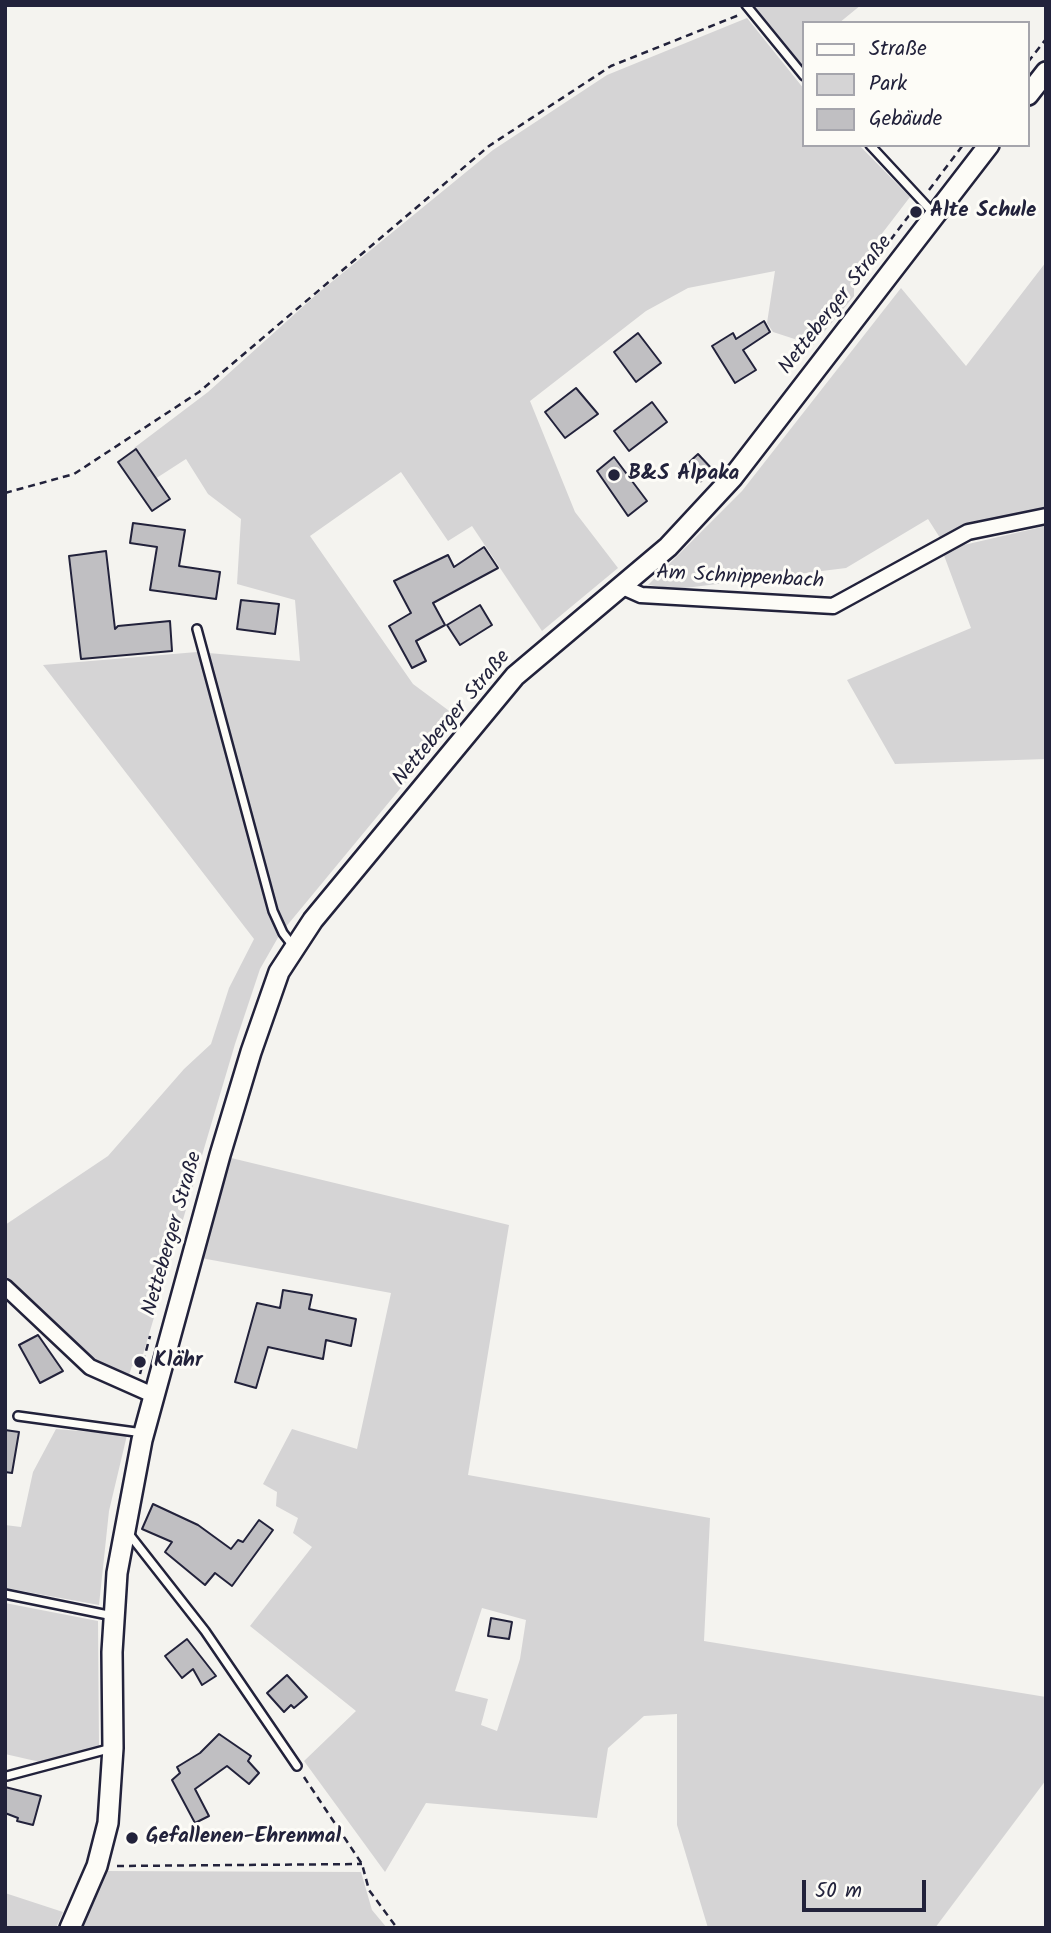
<!DOCTYPE html>
<html>
<head>
<meta charset="utf-8">
<style>
  body { margin:0 }
  #map { position:relative; width:1051px; height:1933px; overflow:hidden; background:#f4f3ef; font-family:Kalam,sans-serif }
  canvas { display:block }
  .frame { position:absolute; inset:0; border:7px solid #22223b; pointer-events:none }
  .legend { position:absolute; left:802px; top:21px; width:228px; height:126px; box-sizing:border-box; background:#fdfcf7; border:2px solid #a5a5ac; margin:0; padding:9px 12px; list-style:none; font-size:21px; color:#22223b }
  .legend li { display:flex; align-items:center; gap:14px; height:35px }
  .legend b { width:35px; border:2px solid #a5a5ac }
  .scale { position:absolute; left:802px; top:1880px; width:124px; height:32px; box-sizing:border-box; border:4px solid #22223b; border-top:0; padding-left:9px; font-size:21px; line-height:24px; white-space:nowrap; color:#22223b; -webkit-text-stroke:5px #fdfcf7; paint-order:stroke }
</style>
</head>
<body>
<div id="map">
<canvas width="1051" height="1933"></canvas>
<div class="frame"></div>
<ul class="legend">
<li><b style="height:9px;background:#fdfcf7"></b>Straße</li>
<li><b style="height:19px;background:#d5d4d5"></b>Park</li>
<li><b style="height:19px;background:#c0bfc2"></b>Gebäude</li>
</ul>
<div class="scale">50 m</div>
</div>
<script>
const g = document.querySelector('canvas').getContext('2d');
g.lineJoin = 'round';
function paint(path, color) {
  g.fillStyle = color;
  g.fill(path, 'evenodd');
}
function stroke(path, color, width, dash) {
  g.strokeStyle = color;
  g.lineWidth = width;
  g.lineCap = dash ? 'butt' : 'round';
  g.setLineDash(dash || []);
  g.stroke(path);
}
function label(font, color, halo, rows, align = 'center') {
  g.font = font + ' Kalam,sans-serif';
  g.lineWidth = 6;
  g.setLineDash([]);
  g.textBaseline = 'middle';
  g.strokeStyle = halo;
  g.fillStyle = color;
  for (const [text, x, y, turn = 0] of rows) {
    g.save();
    g.translate(x, y);
    g.rotate((+turn || 0) * Math.PI / 180);
    g.textAlign = isNaN(turn) ? turn : align;
    if (halo) g.strokeText(text, 0, 0);
    g.fillText(text, 0, 0);
    g.restore();
  }
}
paint(new Path2D(`
  M753,5H861L839,23H804L803,66Z
  M747,18L804,89V145H859L910,197L854,270V296L813,345L773,332L767,323L775,271L688,288L646,311L530,401L575,512L618,568L542,631L472,526L448,541L401,472L310,536L413,684L456,716L452,726L280,934L260,969L235,1044L139,1368L132,1366L129,1375L96,1362L5,1281V1225L108,1156L184,1069L211,1044L229,988L254,939L43,665L197,652L300,661L295,600L237,584L241,519L208,494L186,459L155,479L134,448L208,392L317,294L493,150L607,75Z
  M1046,262V508L977,522L942,541L928,519L846,568L677,589L648,585L742,491L901,288L966,366Z
  M1046,526V759L895,764L847,680L971,628L942,550Z
  M227,1157L509,1225L468,1475L710,1518L704,1641L1046,1697V1780L935,1928H708L677,1825V1714L644,1716L608,1748L597,1818L426,1803L385,1872L304,1761L356,1711L250,1626L312,1547L293,1533L298,1518L276,1506L277,1492L263,1484L292,1429L357,1449L391,1293L201,1258ZM482,1608L526,1620L520,1659L497,1731L481,1725L488,1699L455,1691Z
  M56,1429L127,1435L109,1511L99,1605L5,1588V1525L21,1527L33,1472Z
  M5,1603L98,1621L99,1746L40,1762L5,1754Z
  M106,1871L361,1872L372,1910L387,1928H82Z
  M5,1893L63,1912L56,1928H5Z`), '#d5d4d5');
const building = new Path2D(`
  M764,321L770,332L743,350L756,370L735,383L712,346L733,333L736,339Z
  M638,333L661,363L636,382L614,352Z
  M576,388L598,414L565,438L545,412Z
  M652,402L667,422L629,451L614,431Z
  M136,449L170,499L152,511L118,462Z
  M698,454L713,470L700,482L685,466Z
  M614,457L647,501L628,516L597,471Z
  M133,523L185,530L179,566L220,572L216,599L150,590L157,547L130,543Z
  M484,547L498,568L433,603L445,625L416,641L426,661L412,668L389,626L411,613L394,581L448,555L454,567Z
  M106,551L115,629L118,626L170,621L172,651L81,659L69,556Z
  M241,600L279,604L275,634L237,629Z
  M480,605L492,625L460,645L447,625Z
  M283,1290L312,1295L309,1309L356,1319L351,1346L326,1340L323,1359L268,1347L256,1388L235,1382L257,1303L280,1308Z
  M38,1335L63,1371L40,1383L19,1345Z
  M5,1430L19,1432L12,1473L5,1472Z
  M153,1504L198,1525L231,1549L238,1540L243,1542L259,1520L273,1530L232,1586L215,1573L205,1585L165,1552L172,1542L142,1529Z
  M491,1618L512,1622L509,1639L488,1636Z
  M187,1639L216,1676L202,1685L193,1669L182,1678L165,1656Z
  M287,1675L307,1697L294,1708L291,1705L284,1712L267,1693Z
  M219,1734L251,1756L248,1761L259,1773L249,1784L227,1766L195,1789L209,1816L195,1823L172,1780L180,1773L177,1767L200,1753Z
  M5,1787L41,1796L33,1825L17,1821L18,1818L5,1813Z`);
paint(building, '#c0bfc2');
stroke(building, '#22223b', 2);
const service = new Path2D(`
  M746,5L804,76
  M870,145L935,215
  M197,629L273,911L283,933L293,946
  M18,1416L143,1433
  M129,1534L205,1631L297,1766
  M5,1594L113,1616
  M7,1776L112,1748`);
const minor = new Path2D(`
  M623,587L641,595L833,606L968,532L1046,516
  M5,1287L90,1367L153,1395`);
const tertiary = new Path2D(`
  M1028,95L1046,72
  M70,1928L97,1866L108,1823L113,1748L112,1652L117,1573L142,1440L220,1155L251,1052L279,972L313,920L515,676L668,547L733,477L989,145`);
stroke(service, '#22223b', 12);
stroke(minor, '#22223b', 19);
stroke(tertiary, '#22223b', 24);
stroke(new Path2D(`
  M1028,62L1046,39
  M929,190L963,145
  M876,259L914,209
  M5,493L74,474L199,392L489,146L611,66L739,15
  M140,1374L150,1336
  M304,1777L362,1864L369,1890L397,1928
  M117,1866L362,1864`), '#22223b', 2.5, [7, 5]);
stroke(service, '#fdfcf7', 7);
stroke(minor, '#fdfcf7', 14);
stroke(tertiary, '#fdfcf7', 19);
for (const [x, y, r, color] of [
  [916,212,7,"#22223b"],
  [614,475,7,"#22223b"],
  [140,1362,7,"#22223b"],
  [132,1838,7,"#22223b"]
]) {
  const dot = new Path2D();
  dot.arc(x, y, r, 0, 2 * Math.PI);
  g.fillStyle = color;
  g.fill(dot);
  stroke(dot, '#fdfcf7', 2.5);
}
label('bold 21px', '#22223b', '#fdfcf7', [
  ["Alte Schule",930,212],
  ["B&S Alpaka",628,475],
  ["Klähr",154,1362],
  ["Gefallenen-Ehrenmal",146,1838]
], 'left');
label('21px', '#22223b', '#fdfcf7', [
  ["Netteberger Straße",837,306,-52],
  ["Am Schnippenbach",740,579,3],
  ["Netteberger Straße",453,719,-50],
  ["Netteberger Straße",174,1234,-74]
]);
</script>
</body>
</html>
